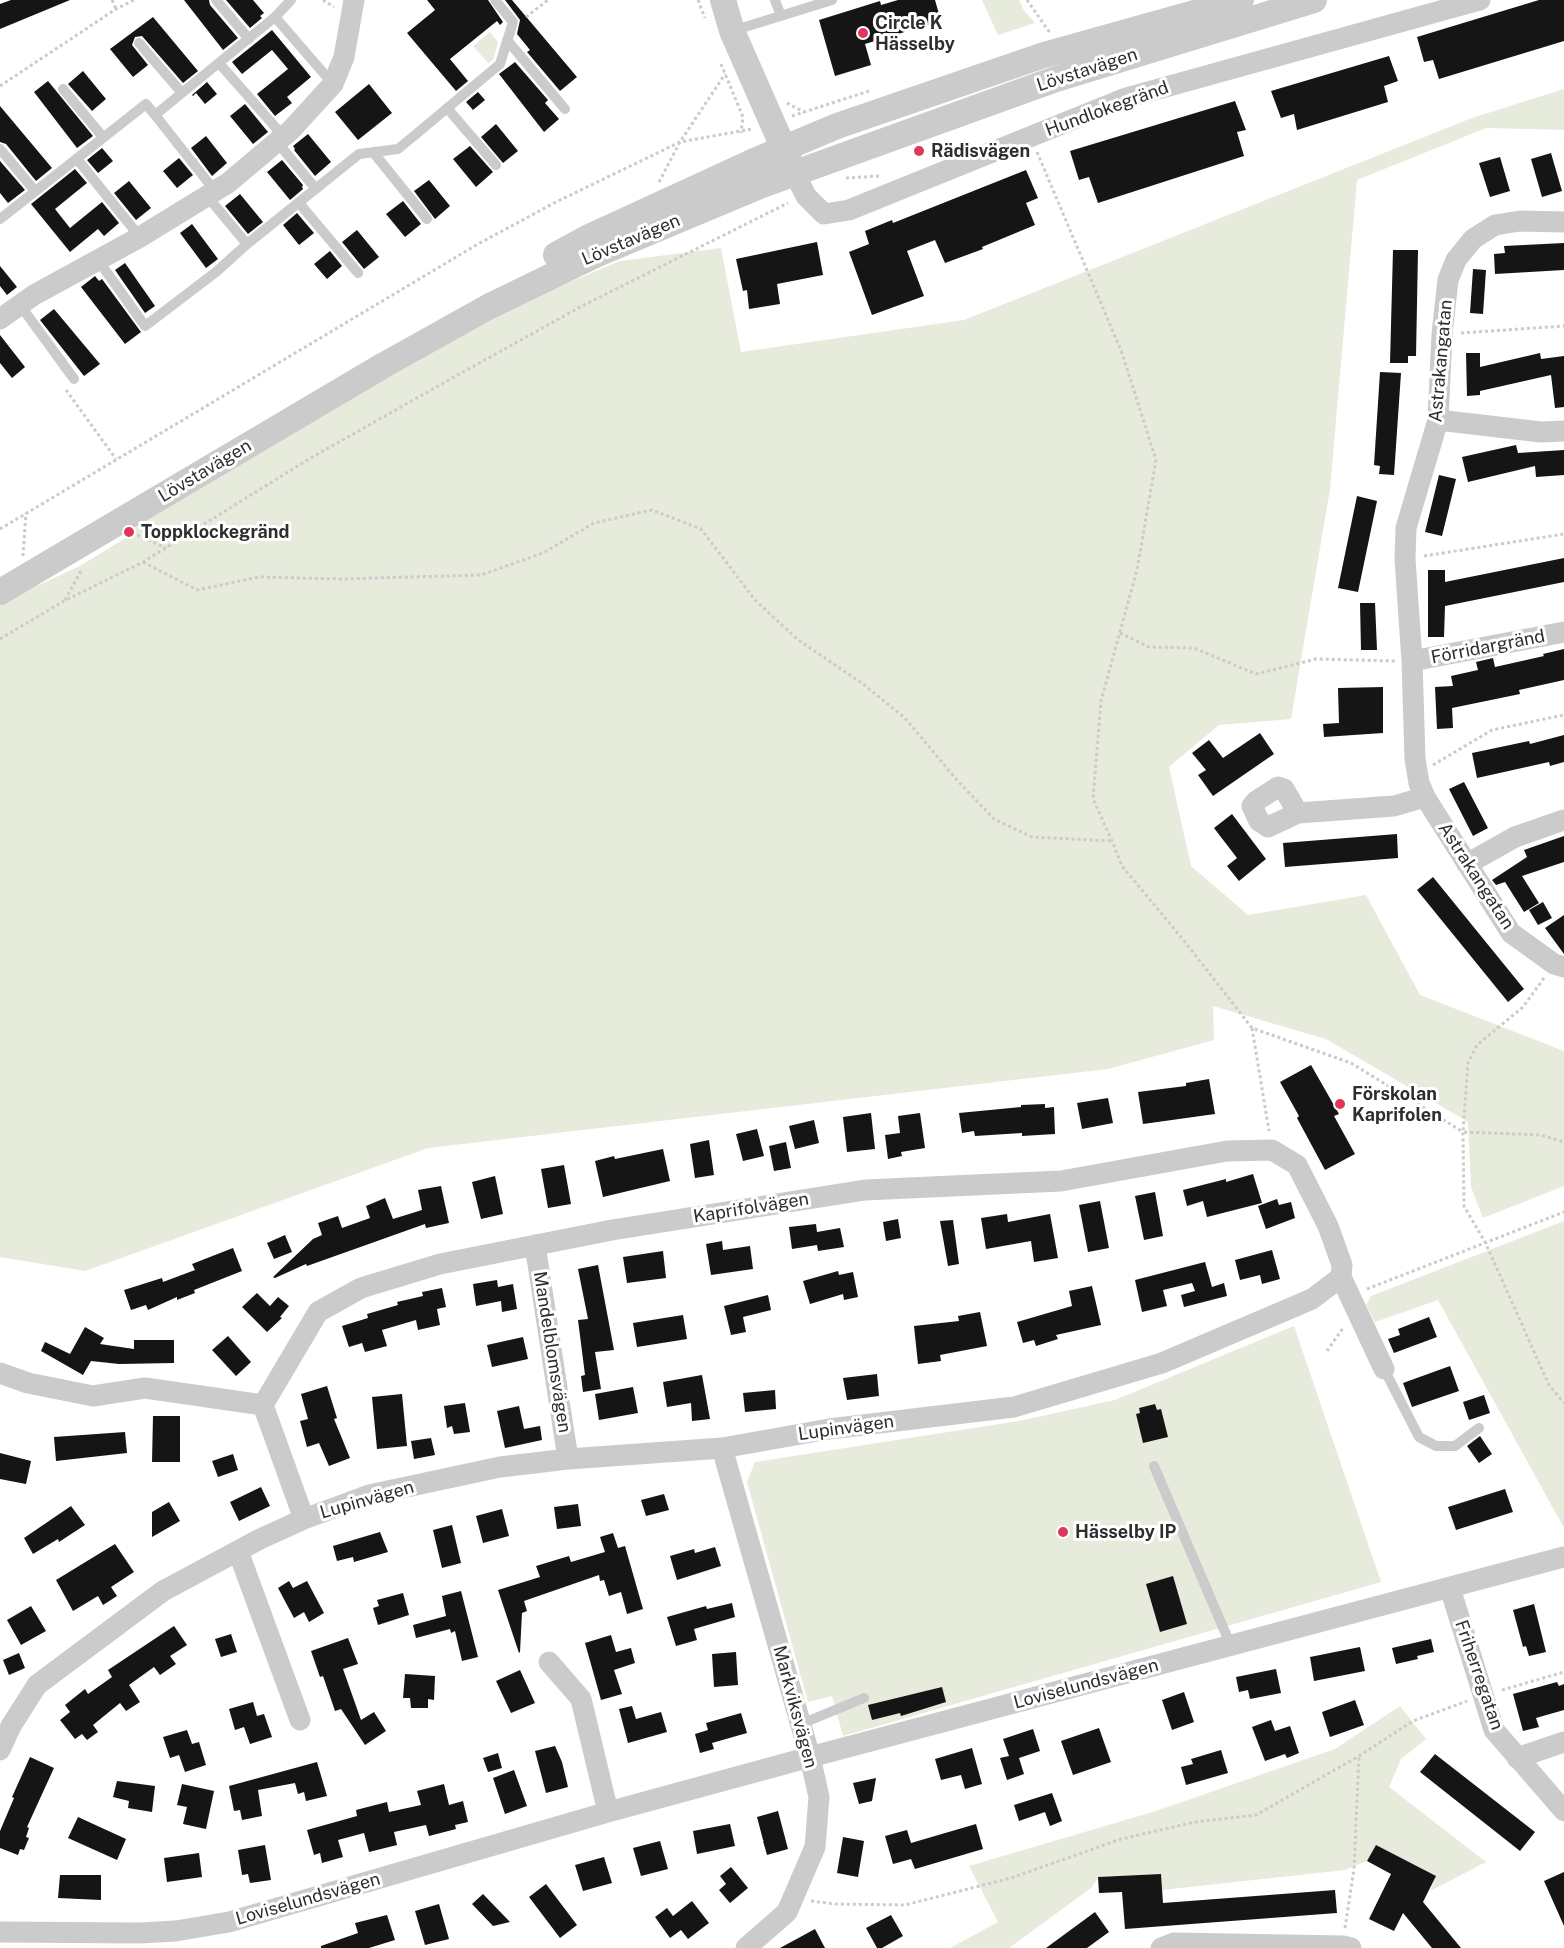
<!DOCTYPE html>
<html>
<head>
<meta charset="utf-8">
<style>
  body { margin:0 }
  canvas { display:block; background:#fff }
</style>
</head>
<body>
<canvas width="1564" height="1948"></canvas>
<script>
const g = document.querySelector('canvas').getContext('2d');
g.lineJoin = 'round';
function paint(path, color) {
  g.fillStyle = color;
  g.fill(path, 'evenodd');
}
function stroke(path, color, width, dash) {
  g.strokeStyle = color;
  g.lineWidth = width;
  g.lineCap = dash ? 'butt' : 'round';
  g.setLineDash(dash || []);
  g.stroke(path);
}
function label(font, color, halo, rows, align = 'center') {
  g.font = font + ' "Public Sans",sans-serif';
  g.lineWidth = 6;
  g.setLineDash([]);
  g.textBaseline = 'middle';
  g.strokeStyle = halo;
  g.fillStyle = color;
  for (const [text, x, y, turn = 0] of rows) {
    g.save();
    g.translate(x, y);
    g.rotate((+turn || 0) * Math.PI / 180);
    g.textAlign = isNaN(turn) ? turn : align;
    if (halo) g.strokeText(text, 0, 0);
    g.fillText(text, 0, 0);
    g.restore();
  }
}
paint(new Path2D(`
  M982,0H1019L1023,9L1035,23L998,35Z
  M490,32L498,42L493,60L488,63L473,46Z
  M1564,89V130L1486,128L1357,180L1330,489L1291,719L1219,725L1169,767L1191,866L1248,915L1366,895L1420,995L1564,1051V1186L1483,1218L1471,1187L1468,1122L1326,1039L1213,1006L1214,1040L1108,1069L428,1148L85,1271L0,1257V603L33,582L39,585L80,566L127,537L150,513L493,314L620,261L721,248L741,352L964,320L1472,118Z
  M1564,1221V1528L1438,1300L1375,1322L1366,1305L1371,1296Z
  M1294,1326L1381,1582L843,1736L832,1696L808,1702L747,1482L755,1462L1019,1421L1115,1400Z
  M1400,1706L1426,1739L1401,1759L1389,1787L1486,1862L1430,1891L1436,1876L1376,1845L1367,1861L1345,1870L1162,1890L1161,1874L1099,1877L1091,1888L1009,1948H950L998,1922L969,1866L1156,1811L1335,1749Z`), '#e6ebdc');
paint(new Path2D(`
  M11,0H70L0,29V4Z
  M184,0H209L210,5L238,38L223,50Z
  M226,0H253L264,13L260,16L262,18L250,28Z
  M427,0H488L503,22L500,25L497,21L450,59L468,81L456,91L407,33L435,10Z
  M505,0H512L577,77L560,91L527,52L530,50L517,34L520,20Z
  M898,0H935L941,21L865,44L871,65L835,76L819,20L880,1L881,5Z
  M1539,0H1564V41L1439,79L1433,60L1424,62L1417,37Z
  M153,17L198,71L183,83L142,36L135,37L132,45L148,65L133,77L110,49Z
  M272,30L311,77L287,97L292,103L275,116L257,94L288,69L272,50L242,74L232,62Z
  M1389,56L1398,81L1384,86L1388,102L1297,130L1294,114L1281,118L1271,91Z
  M515,62L548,100L545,103L559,119L544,132L499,74Z
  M83,71L106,99L92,111L68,84Z
  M48,81L93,136L77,148L34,92Z
  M207,82L217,94L205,104L196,93L193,96L192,95Z
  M369,84L392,113L358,140L335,112Z
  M478,92L485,100L473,110L466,102Z
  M1235,101L1246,130L1237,132L1244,156L1098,203L1089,177L1079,180L1070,151Z
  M245,104L268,132L253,144L230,116Z
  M0,106L52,168L36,181L6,144L0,142Z
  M496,124L518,151L503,163L481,137Z
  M308,134L331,162L315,176L294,150L295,149L293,146Z
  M206,136L227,163L212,176L191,148Z
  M470,146L493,172L476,187L453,159Z
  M102,148L113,161L98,173L87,160Z
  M1551,153L1562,191L1542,197L1531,159Z
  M1500,157L1510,191L1490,197L1479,163Z
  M179,158L193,175L177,188L163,171Z
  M282,160L303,185L302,187L303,189L290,200L267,172Z
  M0,161L25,190L8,203L0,193Z
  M75,169L87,183L55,209L70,228L102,202L119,223L104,236L98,229L70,252L31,204Z
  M1026,170L1038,198L1026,203L1035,225L982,247L983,249L945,263L935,240L907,251L924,296L872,315L849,252L869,244L865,231L892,220L893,223Z
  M429,180L450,206L435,219L414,191Z
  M129,181L151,208L136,220L114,193Z
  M240,194L263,222L248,234L225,206Z
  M403,201L421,224L405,237L386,214Z
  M297,213L314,233L299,245L283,225Z
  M192,224L218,259L206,268L180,233Z
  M357,230L379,257L364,269L342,242Z
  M817,242L823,275L777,284L780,304L749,309L747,290L743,291L736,259Z
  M1564,243V270L1495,274L1494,254L1505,253L1504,246Z
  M1393,250H1418L1416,356H1408V363H1390Z
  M330,251L342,266L327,279L314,264Z
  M125,263L155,306L145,313L115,270Z
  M0,266L17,287L7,295L0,286Z
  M1473,269L1486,270L1483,314L1470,313Z
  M95,276L99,281L102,279L141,332L125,344L81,287Z
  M54,309L100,364L84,376L40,320Z
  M0,335L25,367L12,378L0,363Z
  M1466,353H1480V367L1540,353L1541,359L1564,356V407L1555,408L1551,375L1480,391V395L1467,396Z
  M1380,372L1401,373L1394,475L1379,474L1380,466L1374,465Z
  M1516,445L1518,453L1564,450V475L1536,477L1535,466L1468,482L1462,457Z
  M1439,475L1456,479L1442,536L1425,532Z
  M1357,496L1377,501L1358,592L1338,588Z
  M1564,558V582L1445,606L1444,637H1428V570H1445V582Z
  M1360,603H1375L1377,650H1361Z
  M1564,649V680L1519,690L1520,694L1452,708L1453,728L1437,729L1435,687L1453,686L1451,676L1478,670L1476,662L1493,658L1495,667L1544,656L1543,654Z
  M1383,687V733L1324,737L1323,724L1339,723L1338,688Z
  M1260,733L1274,754L1213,796L1198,775L1206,770L1192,753L1209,740L1223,758Z
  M1564,735V762L1550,766L1549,762L1477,778L1472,753L1529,741L1530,744Z
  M1464,782L1488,828L1473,836L1449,789Z
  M1232,814L1266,859L1239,881L1227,866L1237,858L1214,828Z
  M1397,834L1398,858L1285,867L1283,843Z
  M1564,836V862L1522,876L1539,903L1524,912L1505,882L1496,885L1492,880L1527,857L1524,850Z
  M1433,877L1524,989L1508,1002L1417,890Z
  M1543,902L1552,918L1538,925L1529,910Z
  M1564,915V954L1545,928Z
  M1311,1065L1339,1114L1334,1116L1355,1154L1325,1170L1297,1118L1299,1116L1280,1082Z
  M1209,1079L1215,1114L1143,1124L1138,1092L1186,1086V1083Z
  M1108,1098L1113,1123L1082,1129L1077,1103Z
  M1045,1104V1108L1054,1107L1055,1134L1022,1136V1133L975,1136L974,1131L962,1133L959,1113L1021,1107V1105Z
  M871,1113L875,1149L847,1152L843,1117Z
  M920,1113L925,1148L901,1152L902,1156L888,1159L885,1135L900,1133L898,1116Z
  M814,1120L819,1143L795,1149L789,1126Z
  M757,1129L764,1156L743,1161L736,1134Z
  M709,1140L714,1175L695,1178L690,1144Z
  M786,1142L791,1168L774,1171L769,1146Z
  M663,1149L670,1181L603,1197L595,1161L614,1156L615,1159Z
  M564,1165L571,1204L548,1208L541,1169Z
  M1253,1174L1262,1203L1207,1217L1203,1201L1187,1206L1183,1190L1226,1179V1182Z
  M495,1176L503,1214L481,1219L472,1182Z
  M441,1186L449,1223L426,1228L425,1224L307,1266L306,1264L275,1278L273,1277L313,1239L322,1235L318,1223L338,1216L342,1228L370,1218L366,1206L385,1198L393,1219L422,1210L418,1190Z
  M1155,1192L1163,1236L1144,1240L1135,1196Z
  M1277,1199L1279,1205L1291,1202L1295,1218L1266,1229L1258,1206Z
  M1100,1201L1109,1248L1088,1252L1079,1205Z
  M1007,1214L1008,1222L1050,1214L1058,1258L1034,1262L1031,1241L986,1249L981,1218Z
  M898,1219L901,1238L886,1241L883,1222Z
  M953,1220L959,1264L948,1266L940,1221Z
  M816,1224L817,1232L840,1228L844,1247L818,1251L817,1245L792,1249L789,1227Z
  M285,1235L292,1252L274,1259L267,1243Z
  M722,1241L723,1250L750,1246L753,1269L711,1275L706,1244Z
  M233,1248L242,1271L194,1290L195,1293L177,1300V1297L148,1310L146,1305L131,1310L124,1290L162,1278L163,1282L195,1270L192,1264Z
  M1272,1250L1280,1279L1262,1284L1260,1275L1240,1280L1235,1260Z
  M663,1251L666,1278L627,1283L623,1257Z
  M1205,1262L1212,1287L1224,1283L1227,1296L1184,1307L1181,1295L1195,1291L1192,1283L1163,1290L1167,1306L1142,1312L1135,1280Z
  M598,1265L614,1350L595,1352L601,1389L583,1392L581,1376L585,1375L578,1320L588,1319L578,1269Z
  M838,1271L839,1275L853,1272L858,1297L844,1300L843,1294L810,1304L803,1281Z
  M497,1280L498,1287L513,1284L517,1309L502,1312L501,1301L476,1306L473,1284Z
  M1092,1286L1101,1325L1056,1335L1058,1339L1036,1346L1034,1340L1023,1343L1017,1322L1072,1306L1069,1291Z
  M442,1288L446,1307L437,1309L440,1325L418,1330L416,1320L382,1330L387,1346L365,1352L362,1343L349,1347L342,1326L368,1318L367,1314L398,1305L397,1302L423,1296L422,1292Z
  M257,1293L270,1306L278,1297L289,1306L280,1317L282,1318L267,1332L242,1307Z
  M768,1295L771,1310L743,1317L746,1332L731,1335L724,1306Z
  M980,1312L987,1346L940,1355L941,1361L918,1364L914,1326L959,1321L958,1316Z
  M683,1315L687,1339L637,1347L633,1323Z
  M1429,1317L1437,1337L1394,1353L1388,1339L1400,1335L1398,1329Z
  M85,1327L104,1338L100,1344L134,1349V1340H174V1363L119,1364L91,1361L83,1375L41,1351L45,1342L70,1354Z
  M228,1336L251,1362L236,1376L212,1350Z
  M523,1337L528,1359L492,1367L487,1345Z
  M1450,1366L1459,1391L1412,1407L1403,1383Z
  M877,1374L879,1396L847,1400L843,1378Z
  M702,1375L710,1419L692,1421L691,1403L667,1407L663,1382Z
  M327,1386L337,1418L334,1419L350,1458L329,1466L319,1443L307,1447L300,1421L308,1419L301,1394Z
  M633,1387L638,1413L599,1420L595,1394Z
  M775,1390L776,1409L745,1412L743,1393Z
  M402,1394L407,1446L377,1449L372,1397Z
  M1484,1395L1490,1413L1469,1420L1463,1402Z
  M465,1403L470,1432L454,1434L452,1426L447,1428L444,1406Z
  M1155,1404L1157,1410L1161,1409L1168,1437L1143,1443L1136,1414L1140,1413L1139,1408Z
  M519,1406L524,1429L540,1426L542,1440L505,1448L497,1411Z
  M153,1416H180V1462H152Z
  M125,1432L127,1453L56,1461L54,1437Z
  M1480,1436L1492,1454L1479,1463L1467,1446Z
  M431,1438L435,1455L414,1459L411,1441Z
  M0,1453L31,1461L26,1484L0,1479Z
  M233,1454L238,1470L218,1477L212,1461Z
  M261,1487L270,1506L239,1521L230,1502Z
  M1505,1489L1513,1512L1456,1530L1448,1507Z
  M664,1494L669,1510L646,1516L641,1500Z
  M169,1502L180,1521L152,1537V1512Z
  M578,1504L581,1526L557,1529L554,1507Z
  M71,1506L85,1525L59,1542L58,1539L33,1554L24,1538Z
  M502,1509L509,1536L483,1543L476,1516Z
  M452,1525L461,1563L442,1568L433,1530Z
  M380,1532L388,1552L354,1562L353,1557L337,1561L333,1546Z
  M613,1533L618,1548L625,1546L643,1609L627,1614L621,1592L609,1596L604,1580L600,1581L599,1575L524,1601L527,1611L522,1613L520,1652L519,1653L498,1590L540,1577L536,1566L569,1556L571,1562L605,1552L600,1537Z
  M115,1544L134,1572L111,1587L117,1596L103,1605L98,1596L73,1611L56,1580Z
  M715,1547L721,1566L677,1580L670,1556L694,1549L695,1553Z
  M1173,1576L1187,1624L1160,1632L1146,1584Z
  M289,1581L293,1588L307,1581L324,1613L309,1622L304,1612L294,1618L278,1588Z
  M461,1591L478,1657L462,1661L455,1631L451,1633L450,1629L416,1638L413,1625L446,1616L442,1596Z
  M403,1593L409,1615L378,1625L373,1608L379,1606L377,1600Z
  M732,1603L735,1617L694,1629L697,1640L676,1646L667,1617L706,1606L707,1609Z
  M1534,1604L1546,1652L1529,1656L1526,1646L1523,1647L1513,1610Z
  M31,1606L46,1631L21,1645L7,1620Z
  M174,1626L187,1645L170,1656L176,1664L160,1675L154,1667L129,1685L140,1702L126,1711L120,1703L93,1725L98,1732L87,1740L82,1734L75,1739L60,1720L70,1712L65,1705L85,1689L88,1694L112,1677L108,1670Z
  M231,1634L237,1652L221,1657L215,1639Z
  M611,1635L616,1652L631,1648L635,1663L614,1670L622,1694L601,1700L585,1643Z
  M348,1638L358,1664L343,1669L361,1720L374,1712L386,1731L365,1745L341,1709L335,1711L323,1676L320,1677L311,1651Z
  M1431,1639L1434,1652L1417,1656L1418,1659L1396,1664L1392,1648Z
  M1360,1647L1365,1671L1314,1681L1310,1657Z
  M736,1652L738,1685L714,1687L712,1654Z
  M19,1653L25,1668L9,1675L3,1660Z
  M1276,1669L1281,1693L1250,1699L1248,1690L1239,1692L1236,1677Z
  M520,1670L535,1703L511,1713L496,1681Z
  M405,1674L435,1676L434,1700L428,1699V1708H411L410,1698H403Z
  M1557,1682L1559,1686L1564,1684V1710L1536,1718L1539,1727L1523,1731L1513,1694Z
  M942,1687L946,1702L901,1716L900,1713L872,1720L868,1705Z
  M1184,1692L1194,1722L1172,1730L1162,1700Z
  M1355,1700L1364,1725L1330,1737L1322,1712Z
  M253,1702L257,1716L264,1714L272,1737L250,1744L244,1727L235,1730L229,1709Z
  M632,1706L636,1719L661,1712L667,1732L628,1743L619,1709Z
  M741,1713L747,1733L712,1743L714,1749L700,1753L695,1734L708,1730L706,1723Z
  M1271,1720L1275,1731L1290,1726L1299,1753L1287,1758L1285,1754L1265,1761L1252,1727Z
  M1099,1728L1111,1762L1073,1775L1061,1741Z
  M1033,1729L1040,1751L1019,1758L1024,1774L1007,1780L1000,1758L1009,1756L1003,1739Z
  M187,1730L192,1744L199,1742L206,1765L185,1772L179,1755L170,1758L163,1737Z
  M555,1746L562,1762L568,1787L546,1793L535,1751Z
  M972,1748L982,1784L965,1789L961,1775L941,1780L935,1759Z
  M1221,1750L1228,1773L1186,1785L1181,1767L1193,1764L1191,1759Z
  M498,1753L502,1768L488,1772L483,1758Z
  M1435,1754L1535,1832L1520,1851L1420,1772Z
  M30,1757L54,1768L27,1827L29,1828L26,1837L29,1838L24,1850L20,1849L18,1855L0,1848V1831L14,1798L12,1797Z
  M317,1762L327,1796L306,1801L304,1792L298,1794L295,1783L258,1790L262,1816L242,1820L240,1810L234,1811L229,1786Z
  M514,1770L527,1806L505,1814L493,1778Z
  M876,1778L872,1801L859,1804L853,1783Z
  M117,1781L155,1786L152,1812L128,1808L129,1801L113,1797Z
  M182,1784L214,1791L206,1829L183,1824L187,1807L177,1805Z
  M444,1784L449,1805L463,1801L468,1822L455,1825L456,1829L429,1836L426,1825L394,1832L397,1845L369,1852L364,1833L338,1840L343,1857L322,1863L320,1853L314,1855L307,1830L357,1816L356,1810L387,1802L389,1812L421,1805L417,1791Z
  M1052,1793L1062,1821L1050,1826L1045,1812L1019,1821L1014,1805Z
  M778,1811L788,1849L767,1855L763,1841L764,1840H763L757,1817Z
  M78,1817L126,1839L117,1860L68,1838Z
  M730,1824L735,1846L697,1854L693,1831Z
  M976,1824L983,1849L915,1869L911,1859L893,1864L885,1836L907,1830L911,1843Z
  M843,1837L864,1841L858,1877L837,1873Z
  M660,1841L668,1869L641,1876L633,1848Z
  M265,1845L271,1880L250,1883L248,1874L242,1875L238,1850Z
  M1376,1845L1436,1876L1423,1902L1461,1948H1432L1403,1913L1394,1931L1369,1919L1391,1874L1367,1861Z
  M199,1853L202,1877L167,1882L164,1858Z
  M604,1857L612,1883L583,1891L575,1865Z
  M731,1867L748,1888L730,1903L719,1890L726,1884L720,1876Z
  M1564,1872V1926L1544,1881Z
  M1161,1874L1163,1903L1335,1890L1337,1913L1125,1929L1122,1892L1099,1893L1098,1877Z
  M60,1875H101V1900L58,1898Z
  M546,1884L577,1925L560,1938L529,1897Z
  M483,1894L510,1922L493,1926L472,1904Z
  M692,1901L709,1923L688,1939L681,1930L670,1938L655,1917L667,1908L673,1916Z
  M439,1904L449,1939L425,1945L415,1911Z
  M1095,1912L1109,1932L1087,1948H1046Z
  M387,1915L395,1940L369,1948H321V1946L358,1933L355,1923Z
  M891,1915L903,1936L882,1948H877L866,1928Z
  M815,1929L825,1948H780Z`), '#151515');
stroke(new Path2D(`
  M112,0L116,9
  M323,0L334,7
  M698,0L705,18
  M1027,0L1050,33
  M526,17L548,0
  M721,64L743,117L741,133
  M0,86L116,9L134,0
  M787,103L804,112
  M792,116L872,90
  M1037,152L1122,353L1156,460L1137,570L1101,701L1093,799L1112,841L1122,866L1185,942L1252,1028L1351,1063L1463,1132L1464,1206L1485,1242L1549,1385L1564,1403
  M846,178L879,176
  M659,182L680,142L725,74
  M1461,333L1564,326
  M66,390L116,459
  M0,529L478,244L556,202L680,142L752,129
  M137,535L166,548
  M23,556L26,513
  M1424,556L1564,534
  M143,562L197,590L259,577L341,579L481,575L543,553L594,523L652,510L701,529L755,600L797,639L863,684L905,718L956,779L994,819L1032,837L1112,841
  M65,600L82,569
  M1120,633L1149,647L1194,648L1256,674L1316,659L1395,661
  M0,639L64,601L143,562L309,459L438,386L582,306L788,203
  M1433,765L1492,730L1564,715
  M1544,978L1523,1007L1477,1045L1468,1063L1463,1132L1541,1135L1564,1142
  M1252,1028L1269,1131
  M1367,1289L1564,1212
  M1327,1351L1343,1328
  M1502,1690L1564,1672
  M811,1901L835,1904L905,1905L1011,1878L1121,1839L1195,1822L1256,1815L1359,1756L1413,1721L1467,1701
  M1345,1928L1354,1869L1359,1756`), '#cbcbcb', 3, [3, 3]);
stroke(new Path2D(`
  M216,0L249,39
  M775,0L781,16
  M275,17L333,84
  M732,31L832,0
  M507,40L565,109
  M139,43L182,93
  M219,63L284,137
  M63,89L103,137
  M447,108L496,165
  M155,115L215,191
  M277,142L316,189
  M0,149L35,191
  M373,152L427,219
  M77,159L140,237
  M207,196L247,244
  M299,203L358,273
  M0,219L146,104L155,115L275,17L291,0
  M98,260L145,326L216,272L247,244L359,154L398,149L421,130L500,64L513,22L495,0
  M20,305L74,379
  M1384,1369L1419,1437L1436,1446H1455L1479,1428
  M1154,1466L1231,1646
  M801,1724L864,1698`), '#cbcbcb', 10);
stroke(new Path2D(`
  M795,174L806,196L824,214L849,210L1126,98L1480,0
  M1564,222L1520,221L1495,225L1473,239L1456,260L1448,280L1442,334L1438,420L1406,528L1405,559L1412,661L1415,759L1419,783L1425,797L1511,933L1554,964L1564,967
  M0,319L34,295L140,237L228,183L291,130L333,84L344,57L354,0
  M1438,420L1541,432L1564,431
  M1412,661L1564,632
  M1298,813L1284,789L1278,787L1256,801L1252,806L1259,821L1268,827L1298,813L1394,806L1425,797
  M1467,864L1515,837L1564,820
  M535,1245L568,1459
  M0,1373L28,1383L93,1396L145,1388L263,1405
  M722,1448L810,1757L819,1797L815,1847L787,1912L746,1948
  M304,1519L263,1405L318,1312L361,1288L440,1264L612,1230L865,1190L1061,1181L1227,1151L1272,1150L1297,1165L1328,1226L1342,1265L1341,1277L1384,1369
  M238,1551L300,1720
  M1450,1588L1494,1730L1564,1811
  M549,1662L581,1699L608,1812
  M0,1750L11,1726L37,1685L163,1591L260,1539L304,1519L369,1495L500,1467L568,1459L722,1448L829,1429L1014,1407L1162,1363L1312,1299L1341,1277
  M1517,1758L1564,1742
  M0,1932L139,1933L176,1931L229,1922L608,1812L810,1757L1564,1557
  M1161,1948L1174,1943L1343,1946L1351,1948`), '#cbcbcb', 21);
stroke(new Path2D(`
  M723,0L732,31L790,163
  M556,255L589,237L752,162L837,126L1044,55L1241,0
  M0,592L384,365L488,307L595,255L762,185L1056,79L1314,0`), '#cbcbcb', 26);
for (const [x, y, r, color] of [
  [863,33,6,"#de3759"],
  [919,151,6,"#de3759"],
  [129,532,6,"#de3759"],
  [1340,1104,6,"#de3759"],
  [1063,1532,6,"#de3759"]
]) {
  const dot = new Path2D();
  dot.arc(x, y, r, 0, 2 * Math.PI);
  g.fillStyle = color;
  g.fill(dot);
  stroke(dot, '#fff', 2);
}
label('bold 18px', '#2e2e2e', '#fff', [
  ["Circle K",875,23],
  ["Hässelby",875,44],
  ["Rädisvägen",931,151],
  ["Toppklockegränd",141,532],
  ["Förskolan",1352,1094],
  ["Kaprifolen",1352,1115],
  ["Hässelby IP",1075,1532]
], 'left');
label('18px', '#2e2e2e', '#fff', [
  ["Lövstavägen",1087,70,-18],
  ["Hundlokegränd",1107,109,-20],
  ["Lövstavägen",631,240,-23],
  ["Astrakangatan",1441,361,-85],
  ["Lövstavägen",205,471,-31],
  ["Förridargränd",1488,647,-11],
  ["Astrakangatan",1476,876,57],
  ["Kaprifolvägen",751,1208,-9],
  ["Mandelblomsvägen",552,1352,81],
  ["Lupinvägen",846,1428,-8],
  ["Lupinvägen",367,1500,-16],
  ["Friherregatan",1479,1675,71],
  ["Loviselundsvägen",1086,1684,-15],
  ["Markviksvägen",795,1707,75],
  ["Loviselundsvägen",308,1899,-16]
]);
</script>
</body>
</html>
